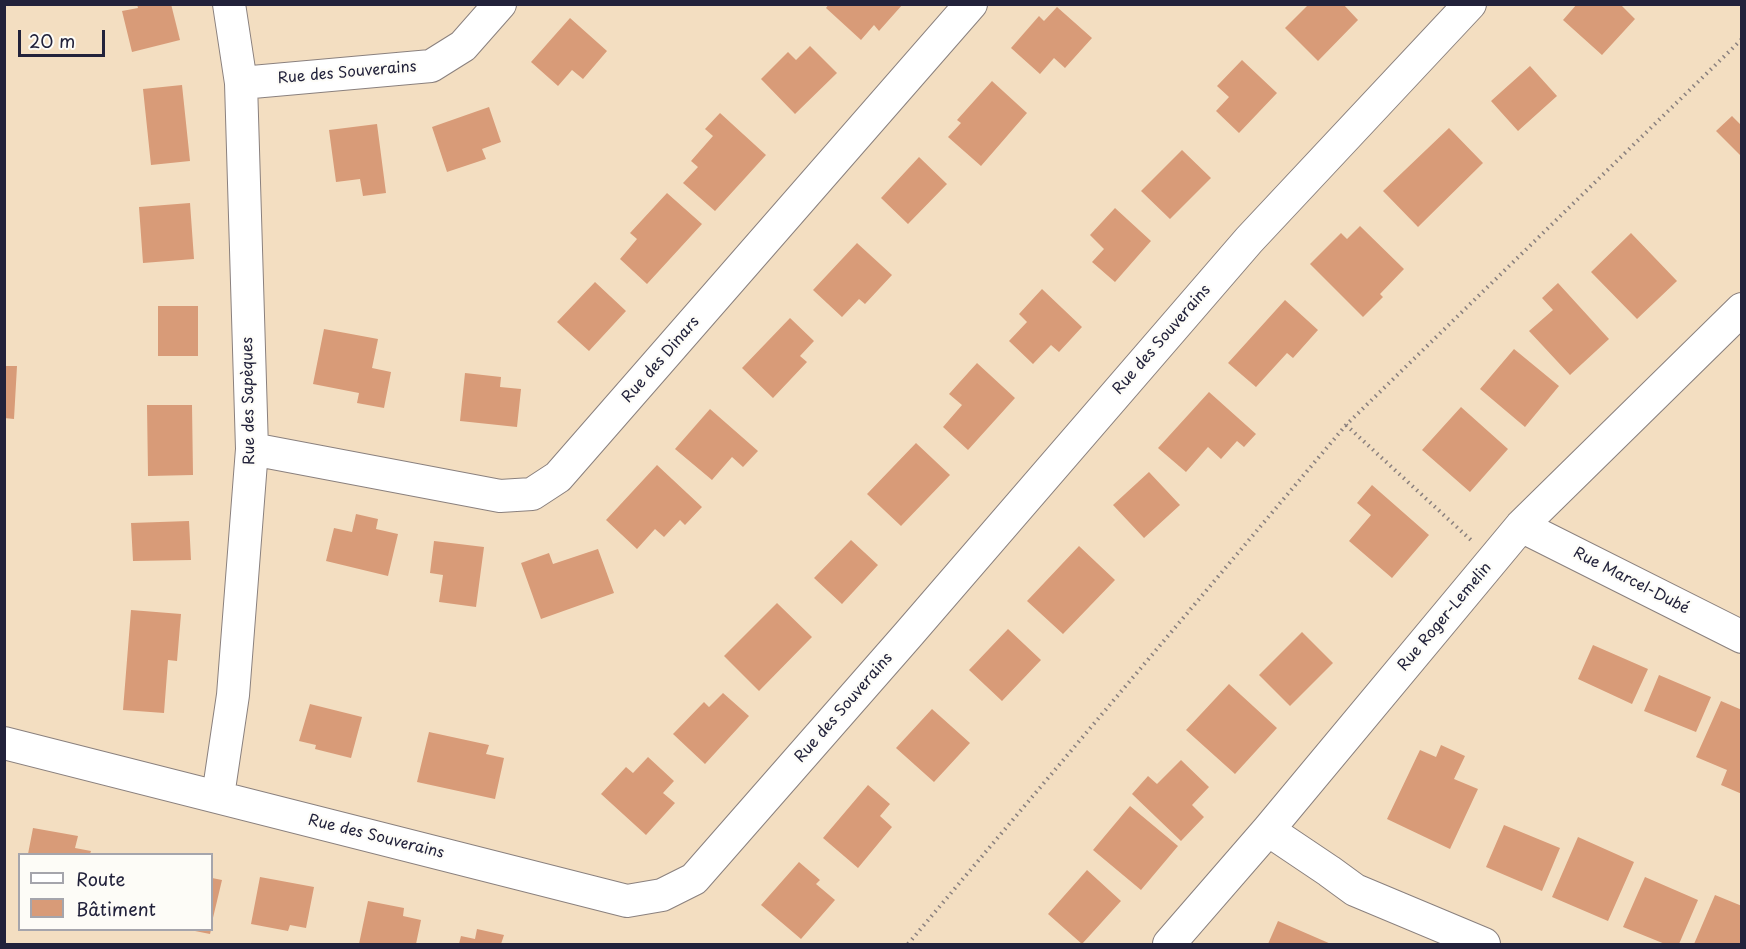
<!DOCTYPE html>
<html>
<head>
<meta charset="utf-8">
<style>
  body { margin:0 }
  #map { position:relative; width:1746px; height:949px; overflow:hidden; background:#f3dec1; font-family:"Playpen Sans",sans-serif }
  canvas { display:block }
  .frame { position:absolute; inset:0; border:6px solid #22223b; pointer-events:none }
  .legend { position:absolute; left:18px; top:853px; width:195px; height:78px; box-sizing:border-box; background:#fdfcf7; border:2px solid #a5a5ac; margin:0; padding:8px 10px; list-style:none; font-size:18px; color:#22223b }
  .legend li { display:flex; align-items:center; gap:12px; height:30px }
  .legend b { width:30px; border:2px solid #a5a5ac }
  .scale { position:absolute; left:18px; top:30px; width:87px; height:27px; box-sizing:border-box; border:3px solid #22223b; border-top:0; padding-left:8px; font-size:18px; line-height:21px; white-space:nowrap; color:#22223b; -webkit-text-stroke:4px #fdfcf7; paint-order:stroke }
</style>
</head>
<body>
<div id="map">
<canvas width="1746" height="949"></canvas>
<div class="frame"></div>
<ul class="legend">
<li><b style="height:8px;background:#fff"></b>Route</li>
<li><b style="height:16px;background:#d89b78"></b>Bâtiment</li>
</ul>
<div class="scale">20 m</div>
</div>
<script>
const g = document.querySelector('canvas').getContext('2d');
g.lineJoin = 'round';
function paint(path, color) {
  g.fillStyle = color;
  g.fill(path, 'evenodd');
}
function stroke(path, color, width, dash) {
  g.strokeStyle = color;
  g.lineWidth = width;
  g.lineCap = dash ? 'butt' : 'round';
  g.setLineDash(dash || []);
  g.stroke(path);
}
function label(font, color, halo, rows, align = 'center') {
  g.font = font + ' "Playpen Sans",sans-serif';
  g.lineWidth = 4.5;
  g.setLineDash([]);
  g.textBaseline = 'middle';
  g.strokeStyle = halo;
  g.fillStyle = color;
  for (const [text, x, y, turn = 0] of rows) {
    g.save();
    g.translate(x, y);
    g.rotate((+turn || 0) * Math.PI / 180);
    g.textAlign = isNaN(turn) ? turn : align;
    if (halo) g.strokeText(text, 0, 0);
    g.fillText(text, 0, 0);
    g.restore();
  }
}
paint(new Path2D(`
  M137,4H171L180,40L132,52L122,11L138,8Z
  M829,4H903L879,31L874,25L861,40L826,8Z
  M1309,4L1321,6L1343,4L1358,20L1318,61L1285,28Z
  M1577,4H1620L1635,19L1602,55L1563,20Z
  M1057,7L1092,38L1065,68L1054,58L1040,74L1011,48L1039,16L1044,21Z
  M570,18L607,51L583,79L572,70L558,86L531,62Z
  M810,46L837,73L795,114L761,79L788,52L796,60Z
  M1242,60L1277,93L1239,133L1216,111L1229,97L1217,86Z
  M1530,66L1557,96L1518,131L1491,101Z
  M992,81L1027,113L981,166L948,137L961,123L957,120Z
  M182,85L190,161L151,165L143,89Z
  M489,107L501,142L482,149L486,159L447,172L432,127Z
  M720,113L766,155L715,211L683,183L698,167L691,161L713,136L705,129Z
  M1732,116L1742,126V157L1716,131Z
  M377,124L386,193L363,196L360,179L336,182L329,130Z
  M1449,128L1483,163L1418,227L1383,191Z
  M1182,150L1211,178L1170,219L1141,191Z
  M919,157L947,184L908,224L881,198Z
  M667,193L702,224L647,284L620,259L637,239L630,233Z
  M190,203L194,259L143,263L139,207Z
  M1115,208L1151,241L1115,282L1092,262L1104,249L1090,235Z
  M1360,226L1404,269L1380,294L1383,297L1363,317L1310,264L1341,233L1347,239Z
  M1631,233L1677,281L1637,319L1591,272Z
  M857,243L892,275L865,304L859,299L842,317L813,290Z
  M595,282L626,311L589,351L557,322Z
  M1558,283L1609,339L1570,375L1529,331L1553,310L1542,298Z
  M1042,289L1082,327L1059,352L1051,345L1033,364L1009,341L1027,322L1019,314Z
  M1285,300L1318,330L1293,358L1287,353L1256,387L1228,363Z
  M158,306H198V356H158Z
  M790,318L814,341L800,356L807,362L773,398L742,368Z
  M324,329L378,339L372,368L391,372L384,408L357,403L359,393L313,384Z
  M1514,349L1559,386L1525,427L1480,389Z
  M977,363L1015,398L968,450L943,427L962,405L949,394Z
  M4,366H17L14,419L4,418Z
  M465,373L501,377L500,387L521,389L517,427L460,421Z
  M1209,392L1256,434L1244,447L1237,441L1221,459L1208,447L1186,472L1158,448Z
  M147,405H192L193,475L148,476Z
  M1461,407L1508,449L1470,492L1422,450Z
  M710,409L758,451L743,467L732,457L712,480L675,449Z
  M916,443L950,475L901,526L867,494Z
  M657,465L702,507L685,525L680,520L664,537L655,529L637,549L606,520Z
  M1149,472L1180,505L1144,538L1113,505Z
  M1372,485L1429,535L1392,578L1349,541L1371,515L1357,503Z
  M356,514L378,519L376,529L398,534L388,576L326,561L334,528L352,532Z
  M189,521L191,560L133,561L131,523Z
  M851,540L878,565L842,604L814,578Z
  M434,541L484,547L476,607L439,602L443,575L430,573Z
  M1079,546L1115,580L1063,634L1027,601Z
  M598,549L614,593L541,619L521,563L549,553L553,564Z
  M777,603L812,637L759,691L724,656Z
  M131,610L181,614L177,661L168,660L164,713L123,710Z
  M1008,629L1041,660L1002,701L969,670Z
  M1302,632L1333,663L1290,706L1259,675Z
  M1593,645L1648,669L1632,704L1578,679Z
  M1659,675L1711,697L1696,732L1644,711Z
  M1229,684L1277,728L1235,774L1186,730Z
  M723,693L749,716L705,764L673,734L704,702L709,707Z
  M1721,701L1742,710V794L1721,785L1727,770L1696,757Z
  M310,704L362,717L351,758L315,749L316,745L299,741Z
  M932,709L970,743L934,782L896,748Z
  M429,732L489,745L486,754L504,758L495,799L417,782Z
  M1441,745L1465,756L1454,779L1478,789L1450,849L1387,819L1420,750L1436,757Z
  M648,757L674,781L663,793L675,803L646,835L601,794L626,767L633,773Z
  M1181,760L1209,787L1192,805L1204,817L1181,841L1132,794L1148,776L1157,784Z
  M868,785L890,804L880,816L892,827L858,868L823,838Z
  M1130,806L1178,846L1141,890L1093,850Z
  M1504,825L1560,848L1542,891L1486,867Z
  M33,828L78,836L75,848L91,851L90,854H28Z
  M1578,837L1634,862L1608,921L1552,897Z
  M799,862L820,880L816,884L835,900L801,939L761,905Z
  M1087,870L1121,901L1082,944L1048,914Z
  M260,877L314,887L306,928L290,925L288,931L251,924Z
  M1645,877L1698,900L1679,944H1665L1623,927Z
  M212,878L222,880L212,922Z
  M1715,895L1742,906V944H1694Z
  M368,901L404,908L403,916L421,920L416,944H359Z
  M1278,921L1331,944H1268Z
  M477,929L504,935L501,944H459L461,936L475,939Z
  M195,931V930H211L210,934Z`), '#d89b78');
const minor = new Path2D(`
  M241,83L431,66L463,46L500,4
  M252,449L500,496L532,494L558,477L971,4
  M1521,526L1742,637
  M4,743L627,901L662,895L694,879L907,636L1249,240L1470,4
  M218,796L233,695L252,449L241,83L229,4
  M1268,830L1329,871L1355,890L1484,944
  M1169,944L1268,830L1521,526L1742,309`);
stroke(minor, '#8a807e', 34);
stroke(new Path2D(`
  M1346,425L1472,541
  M908,944L1346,425L1742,39`), '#8a807e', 4, [1.5, 4.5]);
stroke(minor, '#fff', 32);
label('15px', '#22223b', '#fdfcf7', [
  ["Rue des Souverains",347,73,-5],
  ["Rue des Souverains",1162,340,-49],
  ["Rue des Dinars",661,360,-49],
  ["Rue des Sapèques",249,401,-91],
  ["Rue Marcel-Dubé",1631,581,27],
  ["Rue Roger-Lemelin",1445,617,-50],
  ["Rue des Souverains",844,708,-49],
  ["Rue des Souverains",376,837,14]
]);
</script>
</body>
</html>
